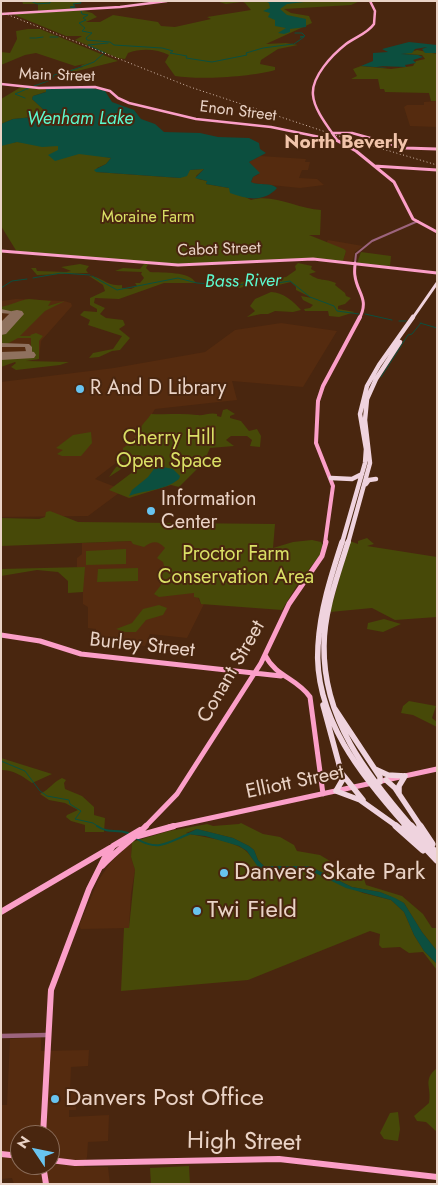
<!DOCTYPE html>
<html>
<head>
<meta charset="utf-8">
<style>
  body { margin:0 }
  #map { position:relative; width:438px; height:1185px; overflow:hidden; background:#49260f; font-family:Jost,sans-serif }
  canvas { display:block }
  .frame { position:absolute; inset:0; border:2px solid #ead3c6; pointer-events:none }
  .north { position:absolute; left:10px; top:1125px; width:50px; height:50px; box-sizing:border-box; background:#49260f; border:1px solid #896b58; border-radius:50%; rotate:304deg; font-size:14px; font-weight:700; line-height:20px; text-align:center; color:#ead3c6 }
  .north::after { content:''; display:block; margin:auto; width:18px; height:22px; background:#68c4f0; clip-path:polygon(50% 0,100% 100%,50% 72%,0 100%) }
</style>
</head>
<body>
<div id="map">
<canvas width="438" height="1185"></canvas>
<div class="frame"></div>
<div class="north">N</div>
</div>
<script>
const g = document.querySelector('canvas').getContext('2d');
g.lineJoin = 'round';
function paint(path, color) {
  g.fillStyle = color;
  g.fill(path, 'evenodd');
}
function stroke(path, color, width, dash) {
  g.strokeStyle = color;
  g.lineWidth = width;
  g.lineCap = dash ? 'butt' : 'round';
  g.setLineDash(dash || []);
  g.stroke(path);
}
function label(font, color, halo, rows, align = 'center') {
  g.font = font + ' Jost,sans-serif';
  g.lineWidth = 4;
  g.setLineDash([]);
  g.textBaseline = 'middle';
  g.strokeStyle = halo;
  g.fillStyle = color;
  for (const [text, x, y, turn = 0] of rows) {
    g.save();
    g.translate(x, y);
    g.rotate((+turn || 0) * Math.PI / 180);
    g.textAlign = isNaN(turn) ? turn : align;
    if (halo) g.strokeText(text, 0, 0);
    g.fillText(text, 0, 0);
    g.restore();
  }
}
paint(new Path2D(`
  M437,101V127L410,126L404,107L407,105H424V102Z
  M260,156L306,159L305,162H310L308,170H302L299,178L317,179L324,185L300,188L251,183L253,177L259,174L249,162Z
  M328,240L363,246L355,252L352,262L343,261L346,251L326,243Z
  M16,299L64,301L71,303L72,306L41,341L39,358L12,361L1,367V301Z
  M281,323L337,331L303,387L232,381L237,400L155,409L129,453L95,479L123,490L88,516L1,517V382L114,368L205,352L235,330Z
  M157,540L176,551L201,604H204L187,638L150,634L145,646L93,640L96,629L88,628V607L83,604V580L77,567V558L82,554V543Z
  M132,842L131,857L135,870L131,894L129,928L81,929L79,926L98,881L111,862Z
  M41,1037V1051L89,1050L88,1066L71,1067L70,1090H76V1110H69V1117L109,1115L108,1141L88,1142L87,1157L84,1167H108L110,1184H14L12,1178L1,1179V1105H7L10,1039ZM20,1135H50V1165H20Z`), '#552b0f');
paint(new Path2D(`
  M22,1H79L81,3L74,4L75,6L70,7L92,13L97,17L86,22H100L113,15L158,22L161,26L175,27L211,19L207,17L251,10L245,3L241,1V2L226,4L216,1H360L351,5L284,9L291,13L309,16L312,23L266,44L286,43L298,45L278,49L261,60L260,64L275,67V70C251,77 199,80 175,76L165,62L169,55C157,49 141,48 128,53L125,59L118,58L75,40L82,36H66L10,13L38,11V4H23Z
  M28,29H40L118,61L73,72L69,70L83,67L81,65L89,63L75,66L36,53L25,55L1,65V52L10,53L17,39L16,31Z
  M417,50L437,54V101H431L429,93L385,92L384,89H380L378,79H318H351L357,76L353,69L361,66L391,69L413,66L416,61L425,59L422,55L404,54Z
  M21,87L45,89L48,91L33,96L32,99L44,110L34,117L13,119L1,124V99Z
  M17,142L56,144L70,153H84L111,158L106,164L97,168L96,172L180,178L190,170L204,169L196,176L198,179L207,181L206,184L229,188L251,200C273,193 298,209 321,210L320,235H309L344,249L346,251L343,261L323,259L175,264L17,252L1,226V144Z
  M361,252L391,256L390,266L357,263Z
  M298,263L312,266L311,269L316,272L309,274C320,282 324,278 336,283L335,285L345,293L346,296L351,298L345,304L338,306V309L355,312L339,317L329,316L328,311H305L304,309L310,308L313,305L303,300L301,296L312,298L296,290V287L291,282L270,287L252,284L240,288H226L250,279L273,281L276,278L286,277L296,270L295,266Z
  M80,264L89,266L86,270L88,273L37,275L31,268H36L37,271L66,272L71,271L61,267Z
  M144,264H148L146,268L150,272C164,273 189,271 196,283H164L119,299L95,298L94,303L105,308L100,314L106,318L123,320L125,325L119,329L130,338L120,350L112,351L99,357L89,358L93,353L113,349L122,336L88,325L90,320L80,315L84,311L97,312V309L90,305V298L105,291L103,285L89,276C102,276 106,287 122,285V288L131,289L137,286L135,283H140L144,278L141,274L142,272L115,271L123,268L140,269Z
  M271,292C283,292 294,302 301,310L293,312L275,311L268,314H261L247,317L255,311L250,306L255,299Z
  M29,299L51,301L48,306L65,301L45,311L20,336H31L30,335L36,333L43,336L39,341V359L26,361L69,362L60,365L16,370L11,367L16,363L15,362L1,367V358L31,357V338H18L7,344H1V336L22,314L1,311V307C12,305 19,300 29,299Z
  M227,409L235,414L230,416V418L241,421L249,431L257,429L261,436L260,447L250,446L252,440L247,436H231L226,440L234,446L210,448L204,462L179,487L171,485L129,498L109,490L138,468L127,464L126,466L109,477L116,467L125,463L121,461L122,460L118,456L123,452V448C136,440 134,439 141,427C144,422 148,419 151,414C167,415 182,413 197,415C204,416 210,412 217,414V416L221,417L223,410Z
  M91,432L92,443L81,456H62L57,454L63,450L56,448L73,435Z
  M50,511L78,522L275,524L273,548L293,542L312,540L321,542L323,545L320,552H322L297,585L282,610L201,604L199,598L194,597V593L159,597L154,594L161,585L160,577L165,569L163,562L157,558L165,548C158,540 152,541 144,547L133,544L131,541L1,546V518L39,519L45,517L46,512Z
  M367,538L374,544L367,546L437,557V617L395,620L372,608L330,612L350,541L358,544V541Z
  M126,549V564L86,565V551Z
  M85,567L83,592L68,593V581L58,572L37,570L1,576V569Z
  M138,568V581L97,582L98,569Z
  M159,605L167,608L163,615L146,620L136,632H125L116,629L132,623L143,609Z
  M384,619L401,624L383,632L367,629L368,623Z
  M409,701L436,706L432,718L437,722V727L413,715L401,713L403,706Z
  M1,758L52,774L32,783C22,776 14,770 1,770Z
  M62,778L66,780L64,783L65,789L82,796L94,807V815L105,818L104,832H85V825L71,821L66,817L67,815L78,810L65,803L49,800L40,794C50,789 53,782 62,778Z
  M241,823L263,834L280,837L294,845L297,851L320,855L330,861L336,870L344,874L364,879L366,885L402,896L423,914L432,928H437V951L422,932L404,903L380,892L352,887L309,866H264L258,860L254,850L249,846L233,838L197,829L186,833C201,837 226,839 242,848C251,853 254,865 264,869H307L363,893L391,900L404,912L414,935L424,951L437,964V970L423,952L409,953L400,947L382,948L379,945L380,934L370,931L248,980L121,991L124,928H129L135,870L131,857L132,842L169,831L207,824L213,826L239,824Z
  M437,1068V1132L426,1122L417,1121L414,1116L429,1103C432,1087 422,1080 437,1068Z
  M398,1112L400,1129L398,1141L384,1139L380,1133L390,1113Z
  M189,1166L190,1184H151L150,1168Z`), '#474908');
paint(new Path2D(`
  M265,1H313L287,4L280,9L287,15L306,19V27L290,29V32L284,34L278,33L286,28L275,26V20L268,17L270,13L263,11L270,8L269,3Z
  M409,42L437,45V53H425L422,49L427,47L415,49L412,53L401,54L418,55L423,57L413,60L416,63L405,65L406,67L377,66L388,68L361,66L373,61V53L388,52L382,49Z
  M87,87L105,91L112,102L134,110L141,119L155,124L164,132L200,133L218,137L249,138L259,143L260,149L266,153L249,162L260,173L253,177L251,182C259,186 271,182 277,188C264,203 246,199 230,193L229,188L206,184L207,181L195,178L204,169L190,170L187,176L180,178L96,172L94,170L106,164L111,158L79,154L55,161L48,155L58,150V146L42,147L17,142L1,146V124L13,119L34,117L44,110L32,99L33,96L46,92V89L50,88Z
  M163,467L173,469L180,476L179,479C164,491 144,490 129,496L132,490L148,477L154,469Z
  M197,829L233,838L249,846L254,850L258,860L264,866H309L352,887L380,892L395,898L404,903L422,932L437,951V964L424,951L414,935L404,912L391,900L346,888L307,869H264L258,867L247,851L239,846L205,836L186,834Z`), '#0c4f3f');
stroke(new Path2D(`
  M31,1L37,4L50,3V1
  M76,8L70,7L75,6L73,4L81,3L80,1
  M81,11L82,14L88,15L83,18L86,20L79,23L85,28L82,31L92,33L86,38L87,40L110,42L114,45L162,48L173,51L170,53L187,56L186,58L212,62L247,55L246,53L263,48L293,44
  M50,37H58
  M30,38H35
  M36,38L43,37
  M294,44L304,37H300L305,36L302,33H295
  M105,53L88,45L108,43
  M70,71L94,62L103,54
  M52,79L54,75L69,71
  M34,86L51,80
  M25,98L15,94L29,88
  M92,276L117,290L178,278L197,283L236,286L251,282L271,284L290,281L310,297L334,306L337,311L359,314
  M33,278L61,273L90,275
  M1,288L12,281L27,279
  M365,314L392,320
  M399,321H406
  M420,323L437,328
  M381,377L408,335L412,334L421,323
  M1,761L25,771L40,791L47,796L69,800L70,804L81,811L75,819L93,823L99,827`), '#0c4f3f', 1);
stroke(new Path2D(`
  M97,826C109,834 115,829 128,833
  M137,839C159,852 168,842 189,834`), '#0c4f3f', 2);
paint(new Path2D(`
  M1,309L15,312L19,316L16,318L11,314L1,313Z
  M1,343L29,344L32,347V355L29,357L27,356L25,347H1Z`), '#8f715e');
paint(new Path2D(`
  M17,310L22,311L24,314L6,334L1,335V322L12,311Z
  M29,351L34,352L36,355L34,358L1,360V352Z`), '#8f715e');
stroke(new Path2D(`
  M355,263L356,254L372,241L418,221`), '#9c647d', 2);
stroke(new Path2D(`
  M1,1036L47,1035`), '#9c647d', 4.5);
stroke(new Path2D(`
  M1,14L120,7L167,1
  M1,84L39,88L95,87L110,91L118,98L129,103L196,119L271,127L339,141
  M333,133H352L381,141
  M337,140C329,128 314,110 313,95C311,77 332,55 346,44C355,37 367,34 374,24L375,11L370,1`), '#fb9fc8', 2.5);
stroke(new Path2D(`
  M336,140L356,151L394,182L413,219L437,232
  M376,140L405,148L437,149
  M374,166L437,170
  M1,251L178,265L313,259L437,273
  M355,263C355,267 354,272 355,276C357,293 370,299 359,319`), '#fb9fc8', 3);
stroke(new Path2D(`
  M325,543L333,486L316,443L318,401L323,386L360,317`), '#fb9fc8', 4);
stroke(new Path2D(`
  M1,635L40,641L81,654L281,676
  M265,655C276,677 297,678 310,697L323,794
  M145,827L177,794L261,663L289,604L322,556L326,542
  M169,827L437,769`), '#fb9fc8', 5);
stroke(new Path2D(`
  M138,836L174,826
  M102,866C116,851 132,840 146,826
  M1,912L110,848
  M43,1135L51,990L89,889L104,859L113,846L140,830
  M1,1154L20,1156
  M50,1160L75,1163L279,1159L437,1177
  M43,1165L46,1184`), '#fb9fc8', 6);
stroke(new Path2D(`
  M412,319L437,283`), '#efd3de', 3);
stroke(new Path2D(`
  M331,478L352,479L362,474
  M366,484L369,480L376,479
  M342,543L365,463L366,449L360,414L367,386L379,365L413,317
  M348,543L370,463L365,420L367,399L376,379L400,342`), '#efd3de', 4.5);
stroke(new Path2D(`
  M342,542C331,576 320,610 318,646C313,717 363,778 407,827
  M348,542C338,575 324,611 324,646C323,719 366,774 412,827
  M323,705L343,779L336,791L360,800L398,827
  M335,709L380,777V782
  M375,769L388,775L405,776
  M343,775L363,800
  M386,780L395,788L421,827
  M399,794V786L405,776`), '#efd3de', 5.5);
stroke(new Path2D(`
  M396,826L423,850
  M405,826L437,860
  M411,826L437,854
  M420,826L432,844`), '#efd3de', 7);
stroke(new Path2D(`
  M1,12L190,87L332,134L437,165`), '#d5bcae', 1, [1, 2.5]);
for (const [x, y, r, color] of [
  [80,389,5,"#68c4f0"],
  [151,511,5,"#68c4f0"],
  [224,873,5,"#68c4f0"],
  [197,911,5,"#68c4f0"],
  [55,1099,5,"#68c4f0"]
]) {
  const dot = new Path2D();
  dot.arc(x, y, r, 0, 2 * Math.PI);
  g.fillStyle = color;
  g.fill(dot);
  stroke(dot, '#49260f', 2);
}
label('16px', '#ead3c6', '#49260f', [
  ["Main Street",57,76,2],
  ["Enon Street",238,112,7],
  ["Cabot Street",219,250,-2]
]);
label('16px', '#dae065', '#49260f', [
  ["Moraine Farm",148,218]
]);
label('italic 18px', '#5cfacf', '#49260f', [
  ["Wenham Lake",80,120],
  ["Bass River",243,282,-1]
]);
label('bold 19px', '#f1c4aa', '#49260f', [
  ["North Beverly",346,143]
]);
label('20px', '#ead3c6', '#49260f', [
  ["R And D Library",90,389],
  ["Information",161,500],
  ["Center",161,523]
], 'left');
label('20px', '#dae065', '#49260f', [
  ["Cherry Hill",169,439],
  ["Open Space",169,462],
  ["Proctor Farm",236,555],
  ["Conservation Area",236,578]
]);
label('20px', '#ead3c6', '#49260f', [
  ["Burley Street",142,646,6],
  ["Conant Street",232,672,-60],
  ["Elliott Street",295,783,-12]
]);
label('24px', '#ead3c6', '#49260f', [
  ["Danvers Skate Park",234,873],
  ["Twi Field",207,911],
  ["Danvers Post Office",65,1099]
], 'left');
label('24px', '#ead3c6', '#49260f', [
  ["High Street",244,1143,1]
]);
</script>
</body>
</html>
